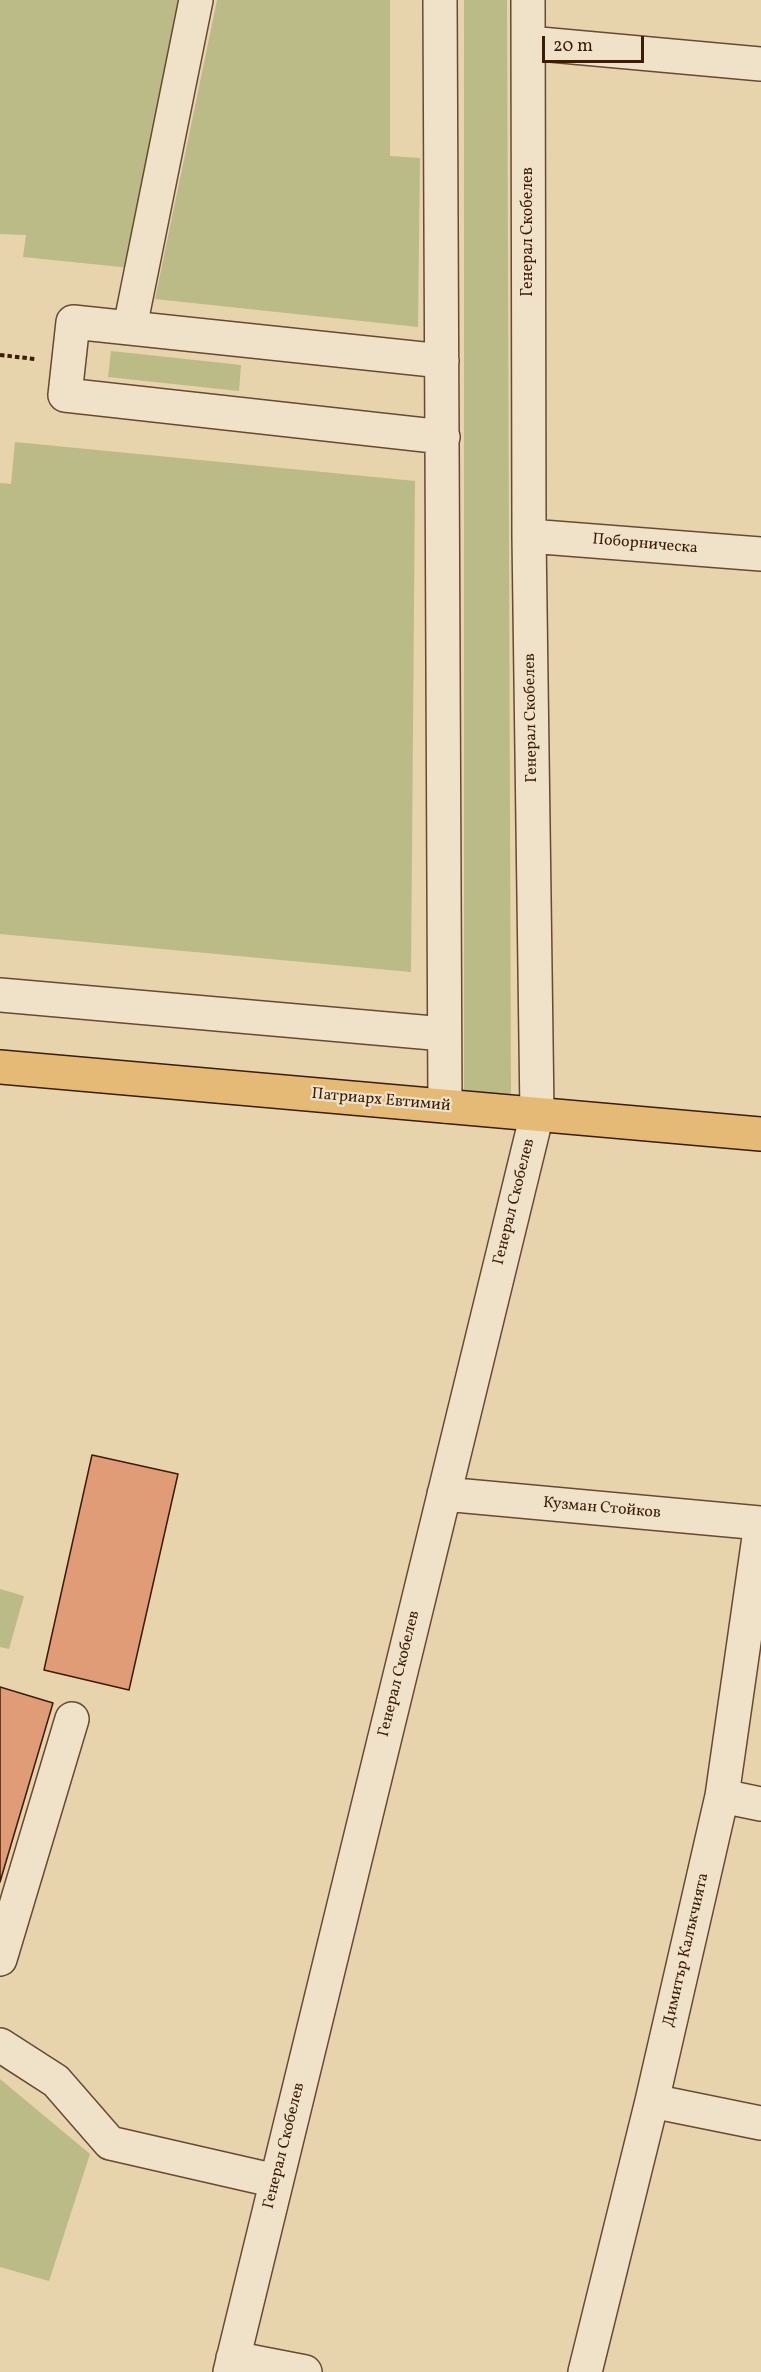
<!DOCTYPE html>
<html>
<head>
<meta charset="utf-8">
<style>
  body { margin:0 }
  #map { position:relative; width:761px; height:2372px; overflow:hidden; background:#e7d3ac; font-family:Vollkorn,serif }
  canvas { display:block }
  .scale { position:absolute; left:542px; top:36px; width:102px; height:27px; box-sizing:border-box; border:3px solid #3c1c06; border-top:0; padding-left:8px; font-size:18px; line-height:21px; white-space:nowrap; color:#3c1c06; -webkit-text-stroke:4px #efe2c9; paint-order:stroke }
</style>
</head>
<body>
<div id="map">
<canvas width="761" height="2372"></canvas>
<div class="scale">20 m</div>
</div>
<script>
const g = document.querySelector('canvas').getContext('2d');
g.lineJoin = 'round';
function paint(path, color) {
  g.fillStyle = color;
  g.fill(path, 'evenodd');
}
function stroke(path, color, width, dash) {
  g.strokeStyle = color;
  g.lineWidth = width;
  g.lineCap = dash ? 'butt' : 'round';
  g.setLineDash(dash || []);
  g.stroke(path);
}
function label(font, color, halo, rows, align = 'center') {
  g.font = font + ' Vollkorn,serif';
  g.lineWidth = 4.5;
  g.setLineDash([]);
  g.textBaseline = 'middle';
  g.strokeStyle = halo;
  g.fillStyle = color;
  for (const [text, x, y, turn = 0] of rows) {
    g.save();
    g.translate(x, y);
    g.rotate((+turn || 0) * Math.PI / 180);
    g.textAlign = isNaN(turn) ? turn : align;
    if (halo) g.strokeText(text, 0, 0);
    g.fillText(text, 0, 0);
    g.restore();
  }
}
paint(new Path2D(`
  M0,0H183L131,268L23,257L26,235L0,234Z
  M217,0H390V156L420,158L418,327L155,299Z
  M464,0H507L511,1094L464,1092Z
  M111,351L241,365L239,391L108,377Z
  M15,442L415,481L411,972L0,934V483L11,484Z
  M0,1589L24,1596L9,1649L0,1647Z
  M0,2079L90,2154L49,2281L0,2267Z`), '#babb86');
const building = new Path2D(`
  M92,1455L178,1474L129,1690L44,1670Z
  M0,1687L53,1703L0,1882Z`);
paint(building, '#df9c76');
stroke(building, '#3c1c06', 1.5);
const minor = new Path2D(`
  M440,0L445,1106
  M529,43L761,64
  M130,327L196,0
  M442,361L73,322L65,395L443,437
  M529,536L761,554
  M0,995L444,1034
  M444,1494L761,1523
  M722,1796L761,1804
  M0,1959L72,1719
  M0,2045L56,2081L110,2143L276,2181
  M652,2101L761,2123
  M233,2358L305,2372
  M230,2372L537,1114L529,536L528,0
  M585,2372L652,2101L722,1796L761,1523`);
const major = new Path2D(`
  M0,1067L761,1134`);
stroke(minor, '#674a30', 36);
stroke(major, '#3c1c06', 36);
stroke(new Path2D(`
  M0,355L35,359`), '#3c1c06', 4, [4.5, 3]);
stroke(minor, '#efe2c9', 33);
stroke(major, '#e4ba76', 33);
label('16px', '#3c1c06', '#efe2c9', [
  ["Генерал Скобелев",529,232,-90],
  ["Поборническа",645,545,5],
  ["Генерал Скобелев",532,718,-91],
  ["Патриарх Евтимий",381,1101,5],
  ["Генерал Скобелев",515,1202,-76],
  ["Кузман Стойков",602,1509,5],
  ["Генерал Скобелев",400,1674,-76],
  ["Димитър Калъкчията",687,1950,-77],
  ["Генерал Скобелев",285,2146,-76]
]);
</script>
</body>
</html>
